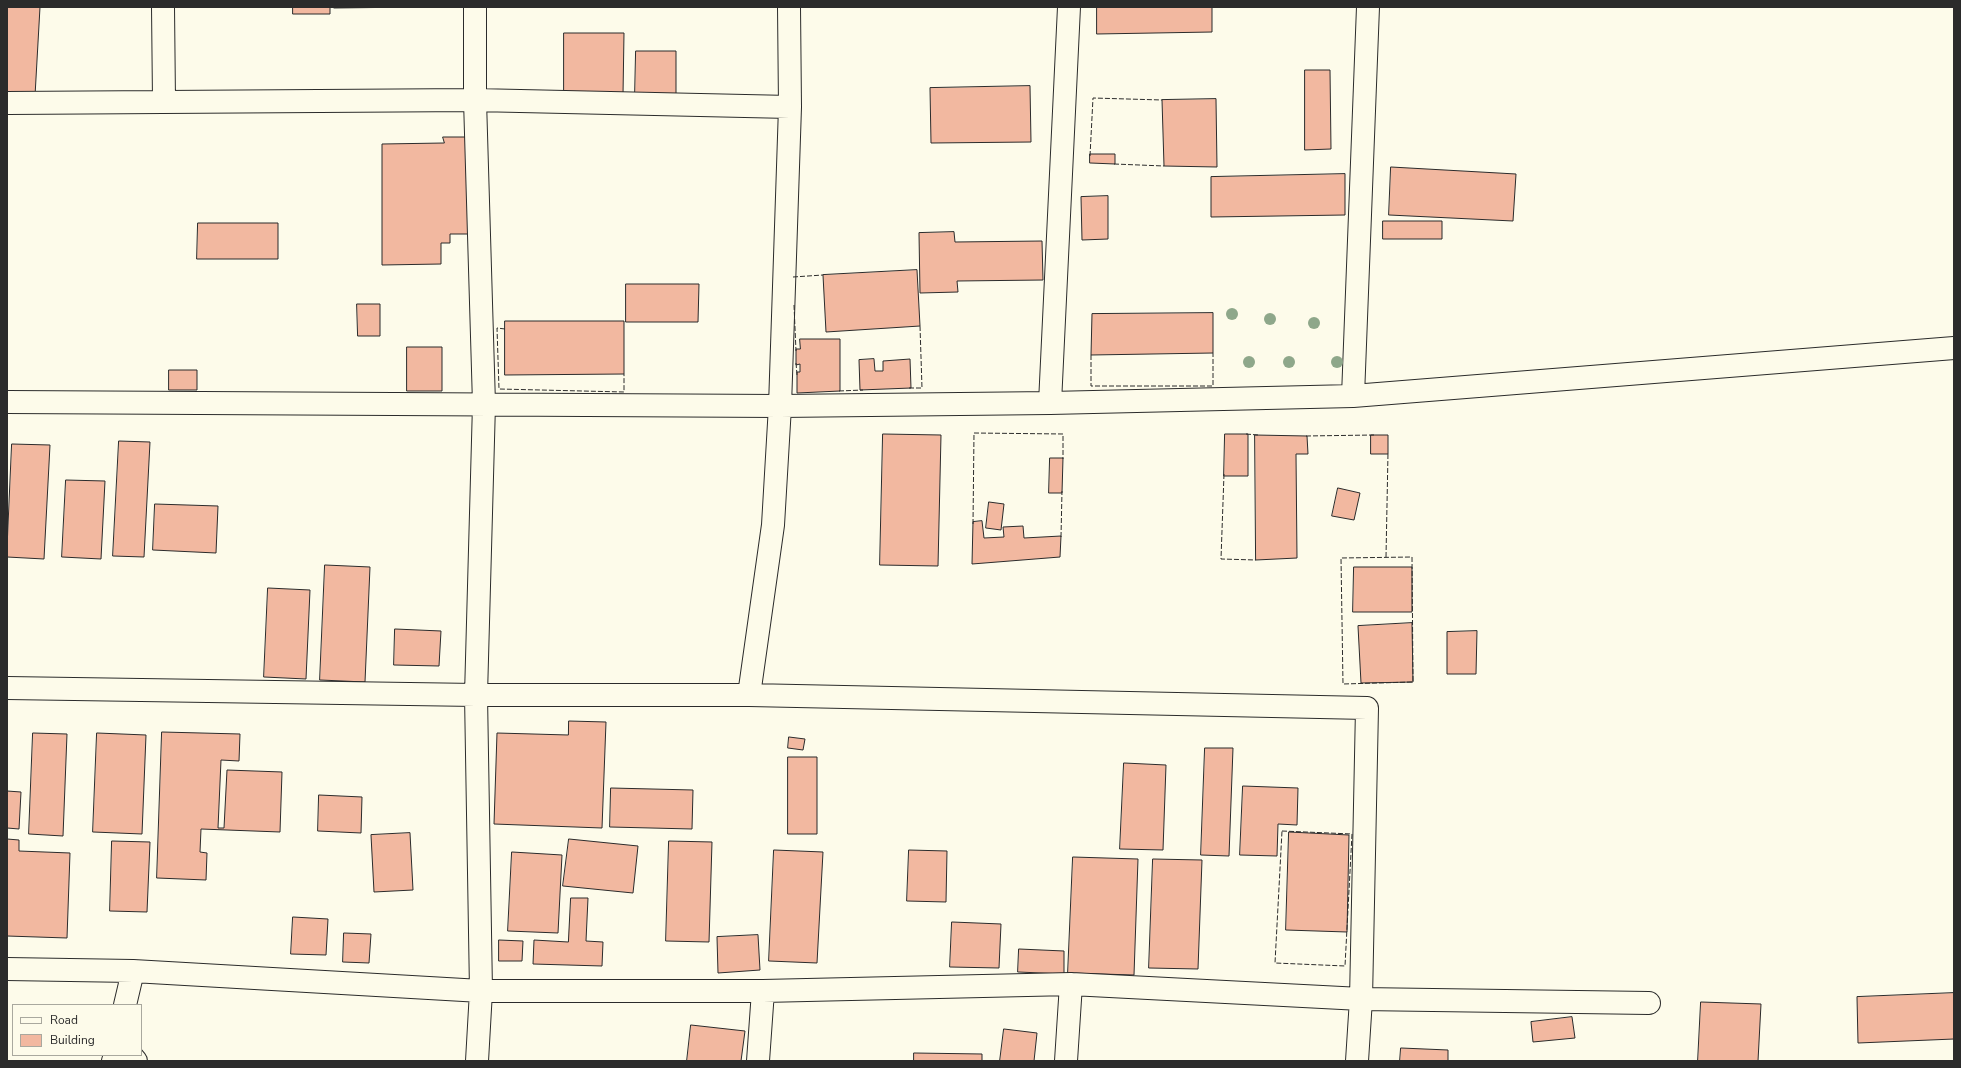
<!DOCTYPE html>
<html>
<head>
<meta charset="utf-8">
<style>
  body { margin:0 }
  #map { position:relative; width:1961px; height:1068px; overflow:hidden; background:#fdfbea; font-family:"Nunito Sans",sans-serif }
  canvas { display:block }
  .frame { position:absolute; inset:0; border:8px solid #2b2b2b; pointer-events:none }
  .legend { position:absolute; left:12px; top:1004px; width:130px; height:52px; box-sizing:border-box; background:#fdfbea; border:1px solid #a9a89e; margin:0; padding:5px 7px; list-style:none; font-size:12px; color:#2b2b2b }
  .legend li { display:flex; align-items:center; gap:8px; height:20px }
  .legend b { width:20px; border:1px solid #a9a89e }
</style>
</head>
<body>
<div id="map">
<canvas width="1961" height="1068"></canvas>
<div class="frame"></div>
<ul class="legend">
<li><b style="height:5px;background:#fdfbea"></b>Road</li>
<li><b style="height:11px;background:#f2b8a0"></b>Building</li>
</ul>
</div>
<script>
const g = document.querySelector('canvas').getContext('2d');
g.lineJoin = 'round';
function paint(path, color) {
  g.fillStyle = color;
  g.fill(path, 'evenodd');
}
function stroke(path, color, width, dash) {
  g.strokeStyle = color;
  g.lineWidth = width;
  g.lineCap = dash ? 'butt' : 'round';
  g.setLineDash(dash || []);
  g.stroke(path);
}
const building = new Path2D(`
  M7,7H40L35,96L7,94Z
  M293,7H330V14H293Z
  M334,7H417L334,8Z
  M1097,7H1212V32L1097,34Z
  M564,33H624L623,95H564Z
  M636,51H676V94L635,95Z
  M1305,70H1330L1331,149L1305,150Z
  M1030,86L1031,142L931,143L930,88Z
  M1216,99L1217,167L1164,166L1162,100Z
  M443,137H468V234H450V243H441V264L382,265V144L444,143Z
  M1090,154H1115V164L1090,163Z
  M1391,167L1516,174L1513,221L1389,215Z
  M1345,174V215L1211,217V177Z
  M1108,196V239L1082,240L1081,197Z
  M1383,221H1442V239H1383Z
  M198,223H278V259H197Z
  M954,232L955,242L1042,241L1043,280L957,281L958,292L920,293L919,233Z
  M917,270L920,326L826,332L823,275Z
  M626,284H699L698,322H626Z
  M357,304H380V336H358Z
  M1213,313V353L1091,355L1092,314Z
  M505,321H624V374L505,375Z
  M800,339H840V391L797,393V372H800V364L796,365V349H800Z
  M407,347H442V391H407Z
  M874,359L875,371H883V361L910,359L911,388L860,390L859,360Z
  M169,370H197V390H169Z
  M883,434L941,435L938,566L880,565Z
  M1225,434H1248V476H1224Z
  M1255,435L1307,436L1308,454H1296L1297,558L1256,560Z
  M1371,435H1388V454H1371Z
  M119,441L150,442L144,557L113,556Z
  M12,444L50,445L44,559L7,557Z
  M1050,458H1063L1062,493H1049Z
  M66,480L105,481L101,559L62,557Z
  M1338,488L1360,493L1354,520L1332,516Z
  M989,502L1004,504L1001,530L986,528Z
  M155,504L218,506L216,553L153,550Z
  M982,521L984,538L1004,537L1003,527L1023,526L1024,538L1061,536L1060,557L972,564L973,522Z
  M325,565L370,567L365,682L320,680Z
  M1354,567H1412V612H1353Z
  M268,588L310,590L306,679L264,677Z
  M1412,623L1413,682L1361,683L1358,626Z
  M395,629L441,631L439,666L394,665Z
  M1477,631L1476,674H1447V632Z
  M569,721L606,722L602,828L494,824L497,733L568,735Z
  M162,732L240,734L239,761L221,760L218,828H224L227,770L282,772L280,832L201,829L200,852L207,853L206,880L157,878Z
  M33,733L67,734L63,836L29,834Z
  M97,733L146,735L142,834L93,832Z
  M789,737L805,739L803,750L788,748Z
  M1205,748H1233L1229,856L1201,855Z
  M788,757H817V834H788Z
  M1124,763L1166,765L1163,850L1120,849Z
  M1243,786L1298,788L1297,825L1278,824L1277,856L1240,855Z
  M611,788L693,790L692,829L610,827Z
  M7,791L21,792L19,829L7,828Z
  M319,795L362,797L361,833L318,831Z
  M1289,832L1349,835L1347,932L1286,930Z
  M410,833L413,890L374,892L371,835Z
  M7,839L19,840V851L70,853L67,938L7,936Z
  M569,839L638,846L633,893L563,886Z
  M112,841L150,842L147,912L110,911Z
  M669,841L712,842L709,942L666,941Z
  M774,850L823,852L817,963L769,961Z
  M909,850L947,851L946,902L907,901Z
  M512,852L562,855L558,933L508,931Z
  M1073,857L1138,859L1134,975L1068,973Z
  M1153,859L1202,860L1198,969L1149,968Z
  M571,898H588L586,941L603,942L602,966L533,964L534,940L568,942Z
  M293,917L328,919L326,955L291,954Z
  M952,922L1001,924L999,968L950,967Z
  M344,933L371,934L369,963L343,962Z
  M758,935L760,970L718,973L717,937Z
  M499,940L523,941L522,961H499Z
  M1019,949L1064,951V974L1018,972Z
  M1954,993V1039L1858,1043L1857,997Z
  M1701,1002L1761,1004L1758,1061H1698Z
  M1572,1017L1575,1038L1533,1042L1531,1022Z
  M691,1025L745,1031L741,1061H687Z
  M1004,1029L1037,1033L1034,1061H1000Z
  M1401,1048L1448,1050V1061H1400Z
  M914,1053L982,1054V1061H914Z`);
paint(building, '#f2b8a0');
stroke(building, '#2b2b2b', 1);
const street = new Path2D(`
  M163,7L164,101
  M475,7V100L484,404L476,695L481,991L477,1061
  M7,103L475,100L790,107
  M1353,396L1368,7
  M7,402L780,406L1050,403L1353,396L1954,348
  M1050,403L1069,7
  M7,688L476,695H749L1367,708L1361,999L1357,1061
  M749,695L773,525L780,406L790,107L789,7
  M7,969L133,971L481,991H763L1071,984L1361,999L1649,1003
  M125,1005L133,971
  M131,1055L136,1061
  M113,1061L115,1055
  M758,1061L763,991
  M1066,1061L1071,984`);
stroke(street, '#2b2b2b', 24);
stroke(street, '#fdfbea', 22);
stroke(new Path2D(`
  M1090,156L1093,98L1162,100
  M1114,164L1164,166
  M793,277L823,275
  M794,305L796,351
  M505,329L497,328L499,389L624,392V374
  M1091,355V386H1213V353
  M796,363L797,375
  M909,388H922L920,326
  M839,391L863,390
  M1246,434L1258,435
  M1306,436L1374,435
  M1224,474L1221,559L1256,560
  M973,524L974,433L1063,434V459
  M1061,537L1062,491
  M1386,557L1388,453
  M1412,557L1413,682L1343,684L1341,558Z
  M1282,831L1352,834L1345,966L1275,963Z`), '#2b2b2b', 1, [5, 2]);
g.fillStyle = '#8ea78a';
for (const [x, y] of [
  [1232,314],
  [1270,319],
  [1314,323],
  [1249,362],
  [1289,362],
  [1337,362]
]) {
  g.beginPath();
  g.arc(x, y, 6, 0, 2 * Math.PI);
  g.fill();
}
</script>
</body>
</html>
